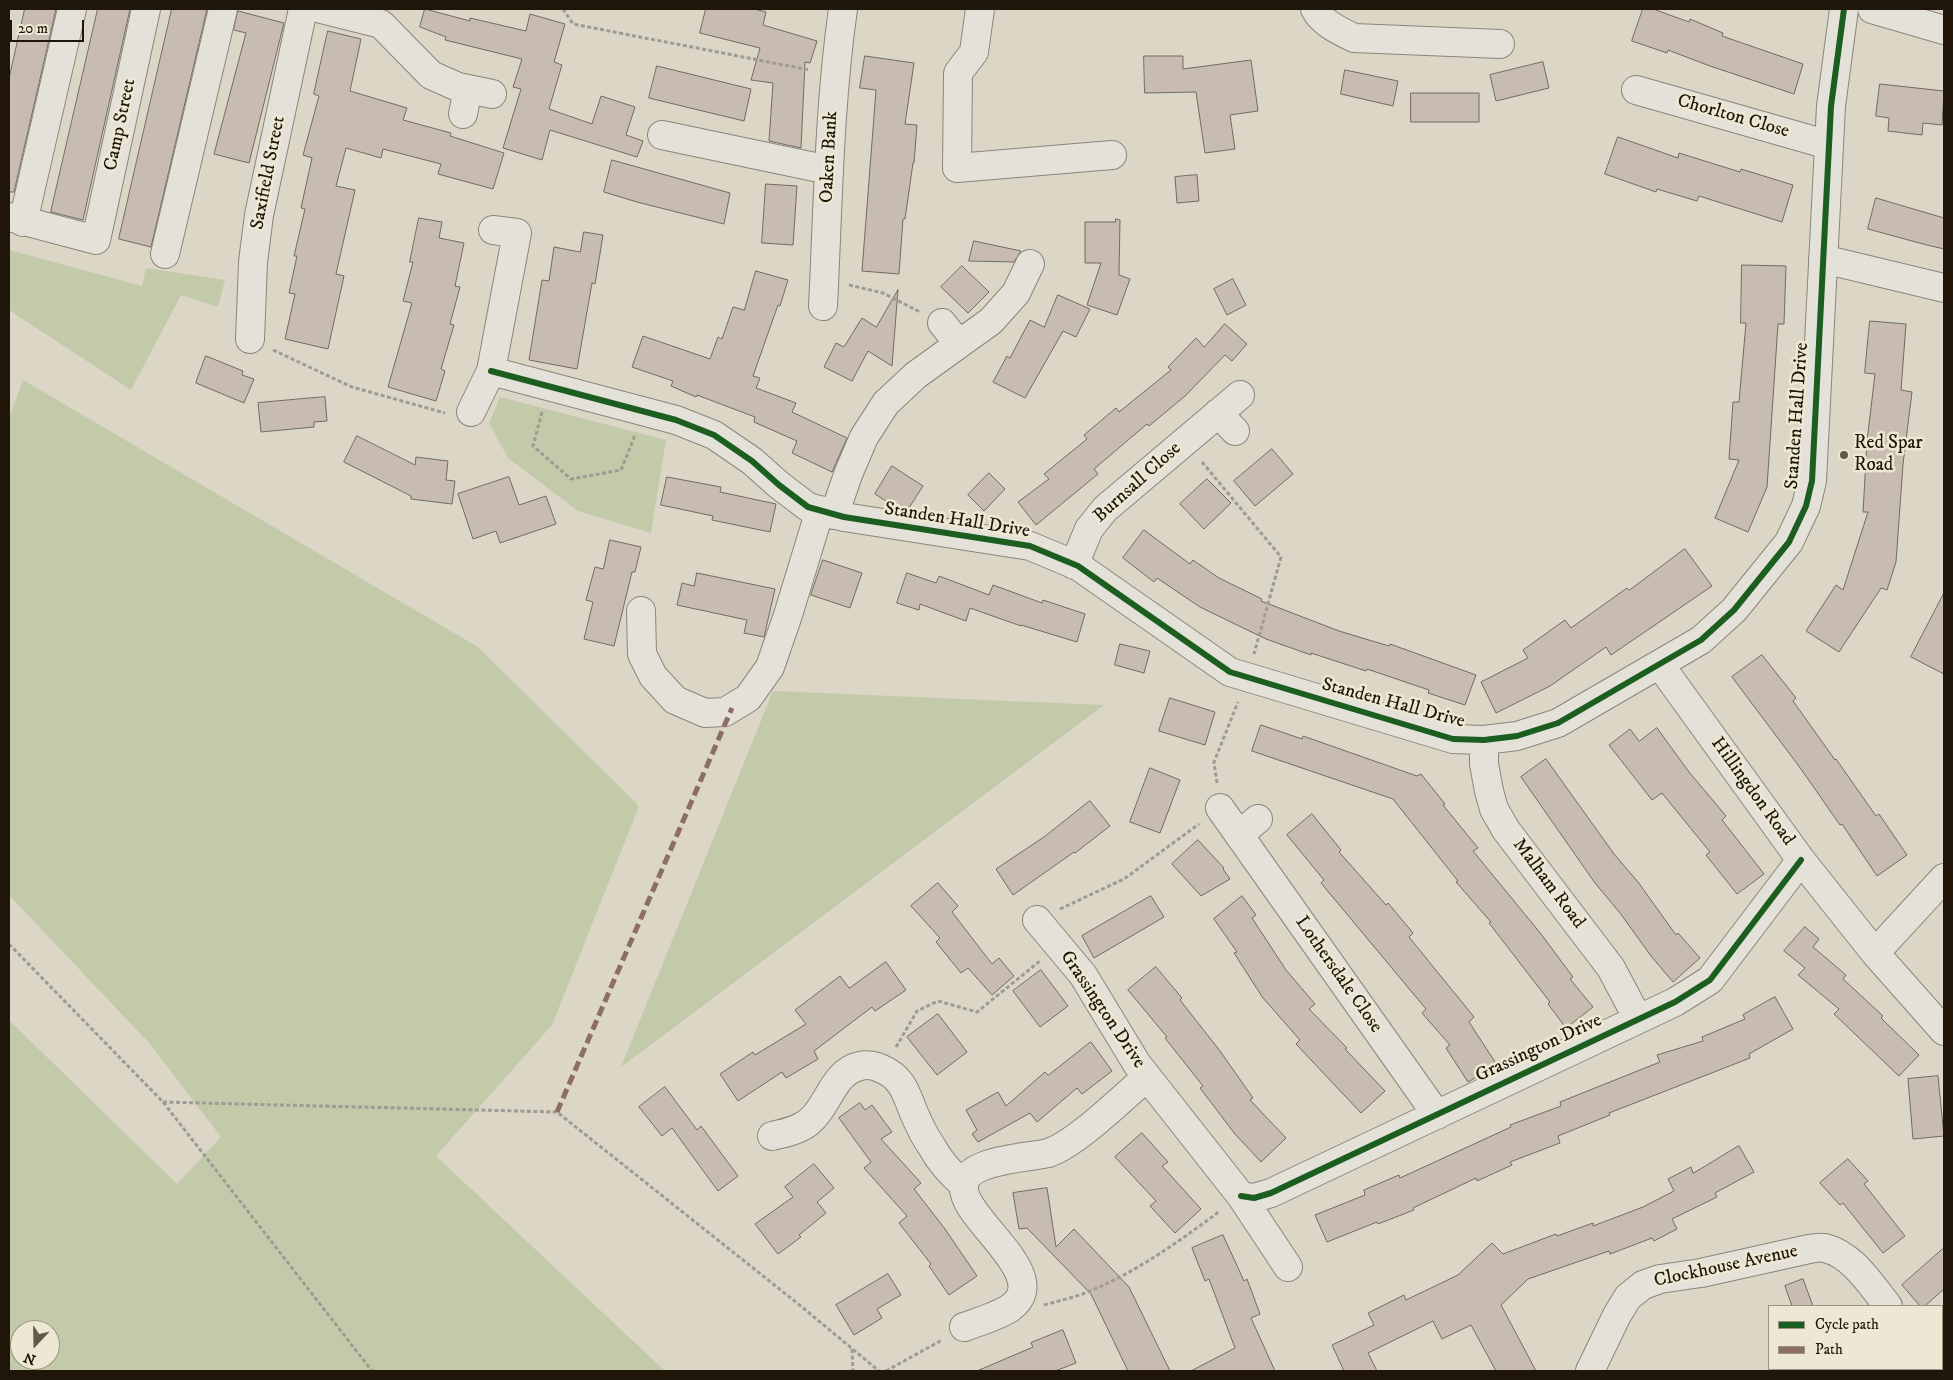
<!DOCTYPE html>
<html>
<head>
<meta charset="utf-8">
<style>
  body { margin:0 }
  #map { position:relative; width:1953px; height:1380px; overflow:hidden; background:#dbd6c5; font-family:"IM FELL DW Pica",serif }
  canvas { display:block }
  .frame { position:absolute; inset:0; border:10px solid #1f1509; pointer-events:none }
  .legend { position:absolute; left:1768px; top:1305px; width:175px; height:65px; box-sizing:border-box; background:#ede8d4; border:1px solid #9b9483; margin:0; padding:6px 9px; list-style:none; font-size:15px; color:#1f1509 }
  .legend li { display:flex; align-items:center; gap:10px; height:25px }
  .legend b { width:25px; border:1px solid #9b9483 }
  .north { position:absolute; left:10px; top:1320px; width:50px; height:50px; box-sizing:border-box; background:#ede8d4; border:1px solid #9b9483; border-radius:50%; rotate:201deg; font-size:14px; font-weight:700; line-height:20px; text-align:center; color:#1f1509 }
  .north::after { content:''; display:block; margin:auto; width:18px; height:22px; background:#61594b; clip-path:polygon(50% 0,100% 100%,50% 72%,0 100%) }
  .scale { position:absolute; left:10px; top:20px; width:74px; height:22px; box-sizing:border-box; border:2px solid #1f1509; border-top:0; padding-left:6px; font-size:15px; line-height:18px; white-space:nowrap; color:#1f1509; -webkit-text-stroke:4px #ede8d4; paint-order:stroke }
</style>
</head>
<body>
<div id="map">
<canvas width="1953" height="1380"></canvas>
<div class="frame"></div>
<ul class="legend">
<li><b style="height:6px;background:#1b5e20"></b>Cycle path</li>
<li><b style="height:6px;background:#8d6e63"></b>Path</li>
</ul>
<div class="north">N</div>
<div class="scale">20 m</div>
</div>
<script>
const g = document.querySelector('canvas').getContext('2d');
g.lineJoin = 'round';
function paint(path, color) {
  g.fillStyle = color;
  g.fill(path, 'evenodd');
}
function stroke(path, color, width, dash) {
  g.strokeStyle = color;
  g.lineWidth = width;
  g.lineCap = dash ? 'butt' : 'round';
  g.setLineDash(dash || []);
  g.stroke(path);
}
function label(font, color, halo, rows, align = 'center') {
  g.font = font + ' "IM FELL DW Pica",serif';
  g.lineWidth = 5;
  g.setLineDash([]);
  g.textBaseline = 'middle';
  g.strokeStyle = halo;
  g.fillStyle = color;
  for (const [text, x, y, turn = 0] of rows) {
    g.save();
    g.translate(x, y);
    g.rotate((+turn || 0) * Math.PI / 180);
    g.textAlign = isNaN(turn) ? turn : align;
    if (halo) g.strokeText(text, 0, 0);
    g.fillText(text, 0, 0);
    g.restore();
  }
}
paint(new Path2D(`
  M9,250L142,286L146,268L225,280L218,307L181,295L131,390L9,310Z
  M23,380L478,647L639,806L552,1025L436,1156L665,1371H9V1020L177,1184L221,1137L150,1044L9,895V418ZM20,1330H50V1360H20Z
  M500,397L666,440L651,533L578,511L508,458L489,423Z
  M773,691L1104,705L621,1067Z`), '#c3caaa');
const building = new Path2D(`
  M25,9H56L14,192H9V79Z
  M98,9H130L83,220L51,212Z
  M172,9H207L151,247L119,239Z
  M425,9L470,21V18L526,31L530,14L565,24L554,62L562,65L549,109L592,124L601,96L635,107L626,135L643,141L637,157L550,130L542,160L503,148L521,89L513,87L522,59L445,40L446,37L420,27Z
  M706,9H754L766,12L763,25L817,41L810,63L805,62L801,148L769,141L773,83L751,80L760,48L700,33Z
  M1643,9H1653L1689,22L1690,19L1723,33L1722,36L1803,64L1794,94L1710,66L1668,50L1667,53L1632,41Z
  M238,11L284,23L249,163L214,154L246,33L234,30Z
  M328,31L361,39L350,91L407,108L403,120L451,133L450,136L504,153L493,189L438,174L441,164L383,149L381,158L346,148L336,186L355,190L336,274L344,276L328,349L285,339L295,294L289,293L297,256H294L305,209L301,208L312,158L303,155L319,96L314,94Z
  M865,56L914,63L905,124L917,125L914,163H913L905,219H903L899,274L862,271L876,90L860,88Z
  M1144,56H1183V69L1251,60L1258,111L1230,115L1235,149L1205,153L1196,92L1145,93Z
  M1543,62L1549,88L1496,101L1490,75Z
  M657,66L751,89L744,121L649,98Z
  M1345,70L1398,81L1393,106L1341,94Z
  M1880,84L1944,91L1942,125L1923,123L1922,135L1888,131L1889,118L1876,116Z
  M1411,93H1479V122H1411Z
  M1618,137L1678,158L1679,153L1740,172L1741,169L1793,185L1782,222L1699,196L1697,201L1657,189L1656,192L1605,174Z
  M612,160L730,193L724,224L637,202L604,192Z
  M1197,175L1199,201L1177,203L1175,177Z
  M766,184L797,186L793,245L762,243Z
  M1876,198L1944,218V249L1923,244L1868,229Z
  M419,218L442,222L439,238L464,243L455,286L460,287L450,324L454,325L441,369L445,371L436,401L388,387L412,303L403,301L413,262H410Z
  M1116,219L1120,220L1119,275L1130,279L1117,315L1087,305L1101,263H1085V222H1115Z
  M584,232L603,235L595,284L592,283L577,369L529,360L542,280L549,281L554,247L580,252Z
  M974,241L1021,251L1014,262L969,261Z
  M1742,265L1786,266L1784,324H1778L1767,487L1748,532L1715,518L1739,460L1729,459L1733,402H1739L1746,323H1741Z
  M962,266L989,292L968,313L941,287Z
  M756,271L788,280L780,306L778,305L753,376L760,378L756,388L796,403L792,412L847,438L832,472L792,453L797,441L754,422L755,417L697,395L696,397L671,386L673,381L632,367L643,336L710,359L718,337L722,339L733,307L744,310Z
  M1233,279L1246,305L1227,315L1214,289Z
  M898,290L892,366L868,351L852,381L824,367L836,343L844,347L862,318L876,327Z
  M1058,295L1090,309L1076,337L1063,331L1025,398L993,382L1007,356L1010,358L1030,320L1044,327Z
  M1870,321L1906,324L1901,390L1912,392L1903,464L1896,562L1887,590L1881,588L1839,652L1806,631L1836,585L1843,590L1868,512H1863L1867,441L1875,374L1865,373Z
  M1225,324L1247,344L1232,361L1225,355L1185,396L1149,426L1147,424L1094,469L1098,474L1036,525L1018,502L1049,479L1044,474L1087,439L1084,435L1116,408L1119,412L1171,370L1168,367L1196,338L1204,347Z
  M206,356L243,371L242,375L254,379L244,403L196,383Z
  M325,397L327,421L314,422V427L261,432L258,403Z
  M357,436L415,465L416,457L448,461L446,480L455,481L452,504L411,499V496L344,462Z
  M1272,449L1293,474L1255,506L1234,481Z
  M892,466L923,486L907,511L900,510L875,494Z
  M989,473L1005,489L984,511L968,495Z
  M509,477L519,505L546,496L556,524L500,543L496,531L473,539L458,494Z
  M667,477L721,487L720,492L776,504L770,532L712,520L713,516L661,505Z
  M1207,479L1231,503L1204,529L1180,504Z
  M1144,530L1190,564L1193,560L1219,578L1262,599L1261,601L1339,631L1389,646L1390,644L1476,675L1465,705L1428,693L1429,690L1367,669L1366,671L1311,653V655L1266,639L1200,607L1157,578L1154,582L1123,558Z
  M610,540L641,547L635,572H632L614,646L584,639L593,602L586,600L595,567L603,569Z
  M1685,549L1712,586L1611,655L1606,647L1550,686L1496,713L1481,682L1528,658L1523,650L1565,620L1571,628L1627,588L1629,590Z
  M823,560L862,573L850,608L811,595Z
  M697,573L775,589L764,637L744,633L747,620L677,605L682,583L694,586Z
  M907,573L936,583L939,576L989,595L993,585L1042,603L1043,600L1085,614L1077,642L1021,625V626L970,608L966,621L920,604L919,610L897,603Z
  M1944,593V674L1911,657Z
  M1120,644L1150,651L1144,673L1115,665Z
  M1762,655L1796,698L1793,701L1835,760L1836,759L1876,816L1879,814L1907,855L1877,876L1842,824L1840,825L1801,769L1732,677Z
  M1170,698L1215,712L1205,745L1159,731Z
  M1261,725L1302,739L1303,736L1417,776L1421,774L1445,804L1443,805L1478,848L1473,851L1541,934L1573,977L1570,979L1593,1007L1566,1028L1548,1004L1550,1002L1489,923L1491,922L1456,882L1458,881L1393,799L1252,751Z
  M1657,728L1689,772L1726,816L1722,820L1764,874L1737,894L1706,855L1710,852L1662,793L1652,800L1609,745L1630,729L1639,741Z
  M1546,759L1614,854L1638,882L1676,935L1678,933L1700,958L1673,982L1651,956L1620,913L1595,883L1521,777Z
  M1150,768L1180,780L1160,833L1130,822Z
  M1090,801L1110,826L1075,853L1074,852L1013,895L996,869L1044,837Z
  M1312,814L1341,850L1339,852L1386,905L1388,903L1413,933L1409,937L1474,1017L1469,1022L1497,1065L1468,1082L1446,1048L1450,1045L1422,1013L1426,1009L1321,883L1324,880L1287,835Z
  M1198,840L1224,868L1223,869L1230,879L1201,896L1172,864Z
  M938,883L958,906L952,912L992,964L999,958L1014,976L992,995L968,968L961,973L936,942L940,938L911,906Z
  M1151,896L1164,917L1094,958L1082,936Z
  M1242,896L1256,915L1252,918L1286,970L1315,1004L1309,1009L1347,1048L1345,1049L1385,1091L1361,1113L1296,1044L1300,1040L1263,998L1234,953L1237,952L1214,919Z
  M1805,927L1819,939L1813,947L1846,975L1843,979L1883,1016L1881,1018L1919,1055L1899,1076L1834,1014L1839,1009L1798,975L1805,968L1784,951Z
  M886,962L906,990L875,1011L872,1007L814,1051L818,1059L786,1078L782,1072L738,1101L720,1074L753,1052L755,1055L806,1024L795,1010L840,976L849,988Z
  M1156,967L1182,998L1180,1000L1220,1051L1253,1098L1250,1100L1286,1138L1261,1162L1235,1134L1200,1088L1203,1086L1165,1038L1167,1037L1128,990Z
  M1041,970L1068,1006L1040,1027L1013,991Z
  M1775,997L1793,1029L1749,1054L1750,1058L1609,1113L1610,1115L1558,1136L1560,1143L1510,1162L1512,1165L1477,1181L1476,1178L1413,1208L1414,1210L1378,1224L1377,1222L1327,1242L1315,1215L1365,1195L1364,1190L1399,1175L1400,1178L1511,1127L1510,1125L1561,1106L1560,1102L1660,1062L1657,1055L1703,1041L1702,1037L1745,1019L1743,1015Z
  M938,1014L967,1052L937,1075L907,1037Z
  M1091,1042L1112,1071L1082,1094L1077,1088L1037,1122L1030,1113L978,1142L972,1134L977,1130L966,1110L998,1092L1006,1106L1045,1072L1048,1075Z
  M1938,1076L1944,1136L1913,1139L1908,1079Z
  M665,1087L697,1130L701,1126L738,1176L718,1191L672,1128L662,1136L639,1107Z
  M860,1103L865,1110L872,1105L892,1132L881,1139L921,1183L914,1189L945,1229L977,1276L949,1295L929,1266L931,1264L899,1223L907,1216L864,1168L871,1162L839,1118Z
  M1142,1133L1168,1162L1162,1166L1201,1209L1175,1233L1150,1206L1156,1201L1115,1157Z
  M1739,1146L1754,1172L1715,1193L1717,1197L1672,1219L1677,1229L1654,1241L1652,1238L1610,1254L1609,1251L1528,1279L1501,1305L1536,1371H1496L1471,1325L1442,1339L1433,1321L1368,1353L1377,1371H1344L1332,1345L1374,1325L1368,1313L1404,1295L1406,1300L1458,1275L1492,1243L1503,1254L1556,1234L1557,1236L1593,1223V1226L1643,1207L1674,1191L1668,1179L1691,1167L1693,1173Z
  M1848,1159L1868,1181L1864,1184L1905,1236L1883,1253L1843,1203L1840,1205L1820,1183Z
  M814,1164L834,1188L817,1202L826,1213L799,1235L801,1237L778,1254L755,1224L793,1197L785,1187Z
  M1047,1188L1056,1247L1074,1229L1129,1287L1170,1371H1128L1091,1294L1027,1228L1019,1229L1013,1193Z
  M1223,1235L1244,1281L1247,1279L1260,1314L1251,1318L1275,1371H1191L1235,1348L1209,1279L1205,1281L1192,1248Z
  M1944,1248V1289L1925,1306H1920L1902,1285Z
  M888,1274L901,1295L877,1309L882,1318L854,1335L836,1305Z
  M1803,1279L1813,1306H1792L1785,1286Z
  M1063,1330L1076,1363L1055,1371H977L1033,1347L1031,1343Z`);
paint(building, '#c8bcb0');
stroke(building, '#706b61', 1);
const minor = new Path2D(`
  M321,9L381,24L431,75L458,87L492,94
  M980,9L974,52L958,73L957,168L1112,155
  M1315,9C1322,23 1340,31 1354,38L1500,44
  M1872,9L1944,30
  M1636,90L1829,145
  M463,114L468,89
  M662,135L829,170
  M9,217L96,240L146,9
  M23,222L72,9
  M165,254L223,9
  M1823,259L1944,288
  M823,306C828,207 829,107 843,9
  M942,323L959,344
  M250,339L253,262L259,215L303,9
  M491,371L676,420L714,435L752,461L779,485L808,507L844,517L1030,546L1078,566L1230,672L1453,739L1484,740L1517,736L1558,723L1701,640L1734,610L1789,542L1806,506L1812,481L1831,106L1844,9
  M471,412L491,371L517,233L493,230
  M1218,413L1235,431
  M834,515L849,472L864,437L886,403L916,375L991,321L1016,293L1030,264
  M1074,565L1089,529L1105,509L1240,395
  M641,611L642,654L653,676L675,700L705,713L725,712L748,698L770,667L788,615L820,510
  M1660,665L1801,860L1875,953L1944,1031
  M1484,740V764L1489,791L1494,809L1506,830L1611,968L1638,1019
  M1220,808L1437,1115
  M1239,835L1258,819
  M1037,920L1083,975L1137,1064L1241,1196L1288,1267
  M1875,953L1944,878
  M772,1136C785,1133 800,1130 810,1121C829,1105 833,1072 860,1066C867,1064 876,1066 882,1069C903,1078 906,1094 914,1113C919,1125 925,1137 932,1147C940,1162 951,1174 964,1185
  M1241,1196L1254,1198L1271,1193L1675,1002L1710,980L1801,860
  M1942,1325H1944
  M964,1327C978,1322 998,1316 1010,1308C1056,1276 960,1218 964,1186C966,1159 1029,1158 1048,1153C1075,1145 1123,1097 1147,1077
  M1590,1371L1617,1315L1628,1297L1643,1285L1660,1279L1701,1273L1809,1249C1814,1248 1820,1247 1825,1248C1853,1255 1871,1285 1888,1306
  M1886,1371L1887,1369`);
stroke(minor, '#8a867b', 30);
stroke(new Path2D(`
  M563,9L573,24L810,70
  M849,285L883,293L920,312
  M273,350L352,387L445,413
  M542,412L533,446L571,479L621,470L635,435
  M1202,462L1281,557L1254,654
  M1217,783L1214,762L1238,702
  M1060,909L1124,879L1199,824
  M9,944L163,1102L372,1371
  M896,1047L917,1011L938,1001L977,1012L1040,961
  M163,1102L557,1112L802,1307L879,1371
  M1044,1305C1058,1301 1072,1298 1085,1293C1134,1274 1178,1242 1220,1211
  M852,1349L853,1371
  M886,1371L942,1340`), '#9e9b94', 3, [4, 2.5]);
stroke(minor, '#e4e1d9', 28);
stroke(new Path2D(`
  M557,1112L732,708`), '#8d6e63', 5, [10, 5]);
stroke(new Path2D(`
  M491,371L676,420L714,435L752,461L779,485L808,507L844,517L1030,546L1078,566L1230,672L1453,739L1484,740L1517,736L1558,723L1701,640L1734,610L1789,542L1806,506L1812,481L1831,106L1844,9
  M1241,1196L1254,1198L1271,1193L1675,1002L1710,980L1801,860`), '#1b5e20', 6);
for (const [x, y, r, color] of [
  [1844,455,5,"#61594b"]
]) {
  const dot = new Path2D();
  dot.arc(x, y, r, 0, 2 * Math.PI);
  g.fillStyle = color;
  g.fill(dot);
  stroke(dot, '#ede8d4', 2);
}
label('19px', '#1f1509', '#ede8d4', [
  ["Chorlton Close",1733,117,16],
  ["Camp Street",121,125,-78],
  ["Oaken Bank",830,157,-87],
  ["Saxifield Street",269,173,-79],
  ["Standen Hall Drive",1798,416,-86],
  ["Burnsall Close",1138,483,-42],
  ["Standen Hall Drive",957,521,9],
  ["Standen Hall Drive",1393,704,15],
  ["Hillingdon Road",1752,792,54],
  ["Malham Road",1548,884,53],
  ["Lothersdale Close",1338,975,55],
  ["Grassington Drive",1102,1010,56],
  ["Grassington Drive",1539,1049,-25],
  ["Clockhouse Avenue",1726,1267,-12]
]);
label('19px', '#1f1509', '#ede8d4', [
  ["Red Spar",1854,444],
  ["Road",1854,466]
], 'left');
</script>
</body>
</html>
